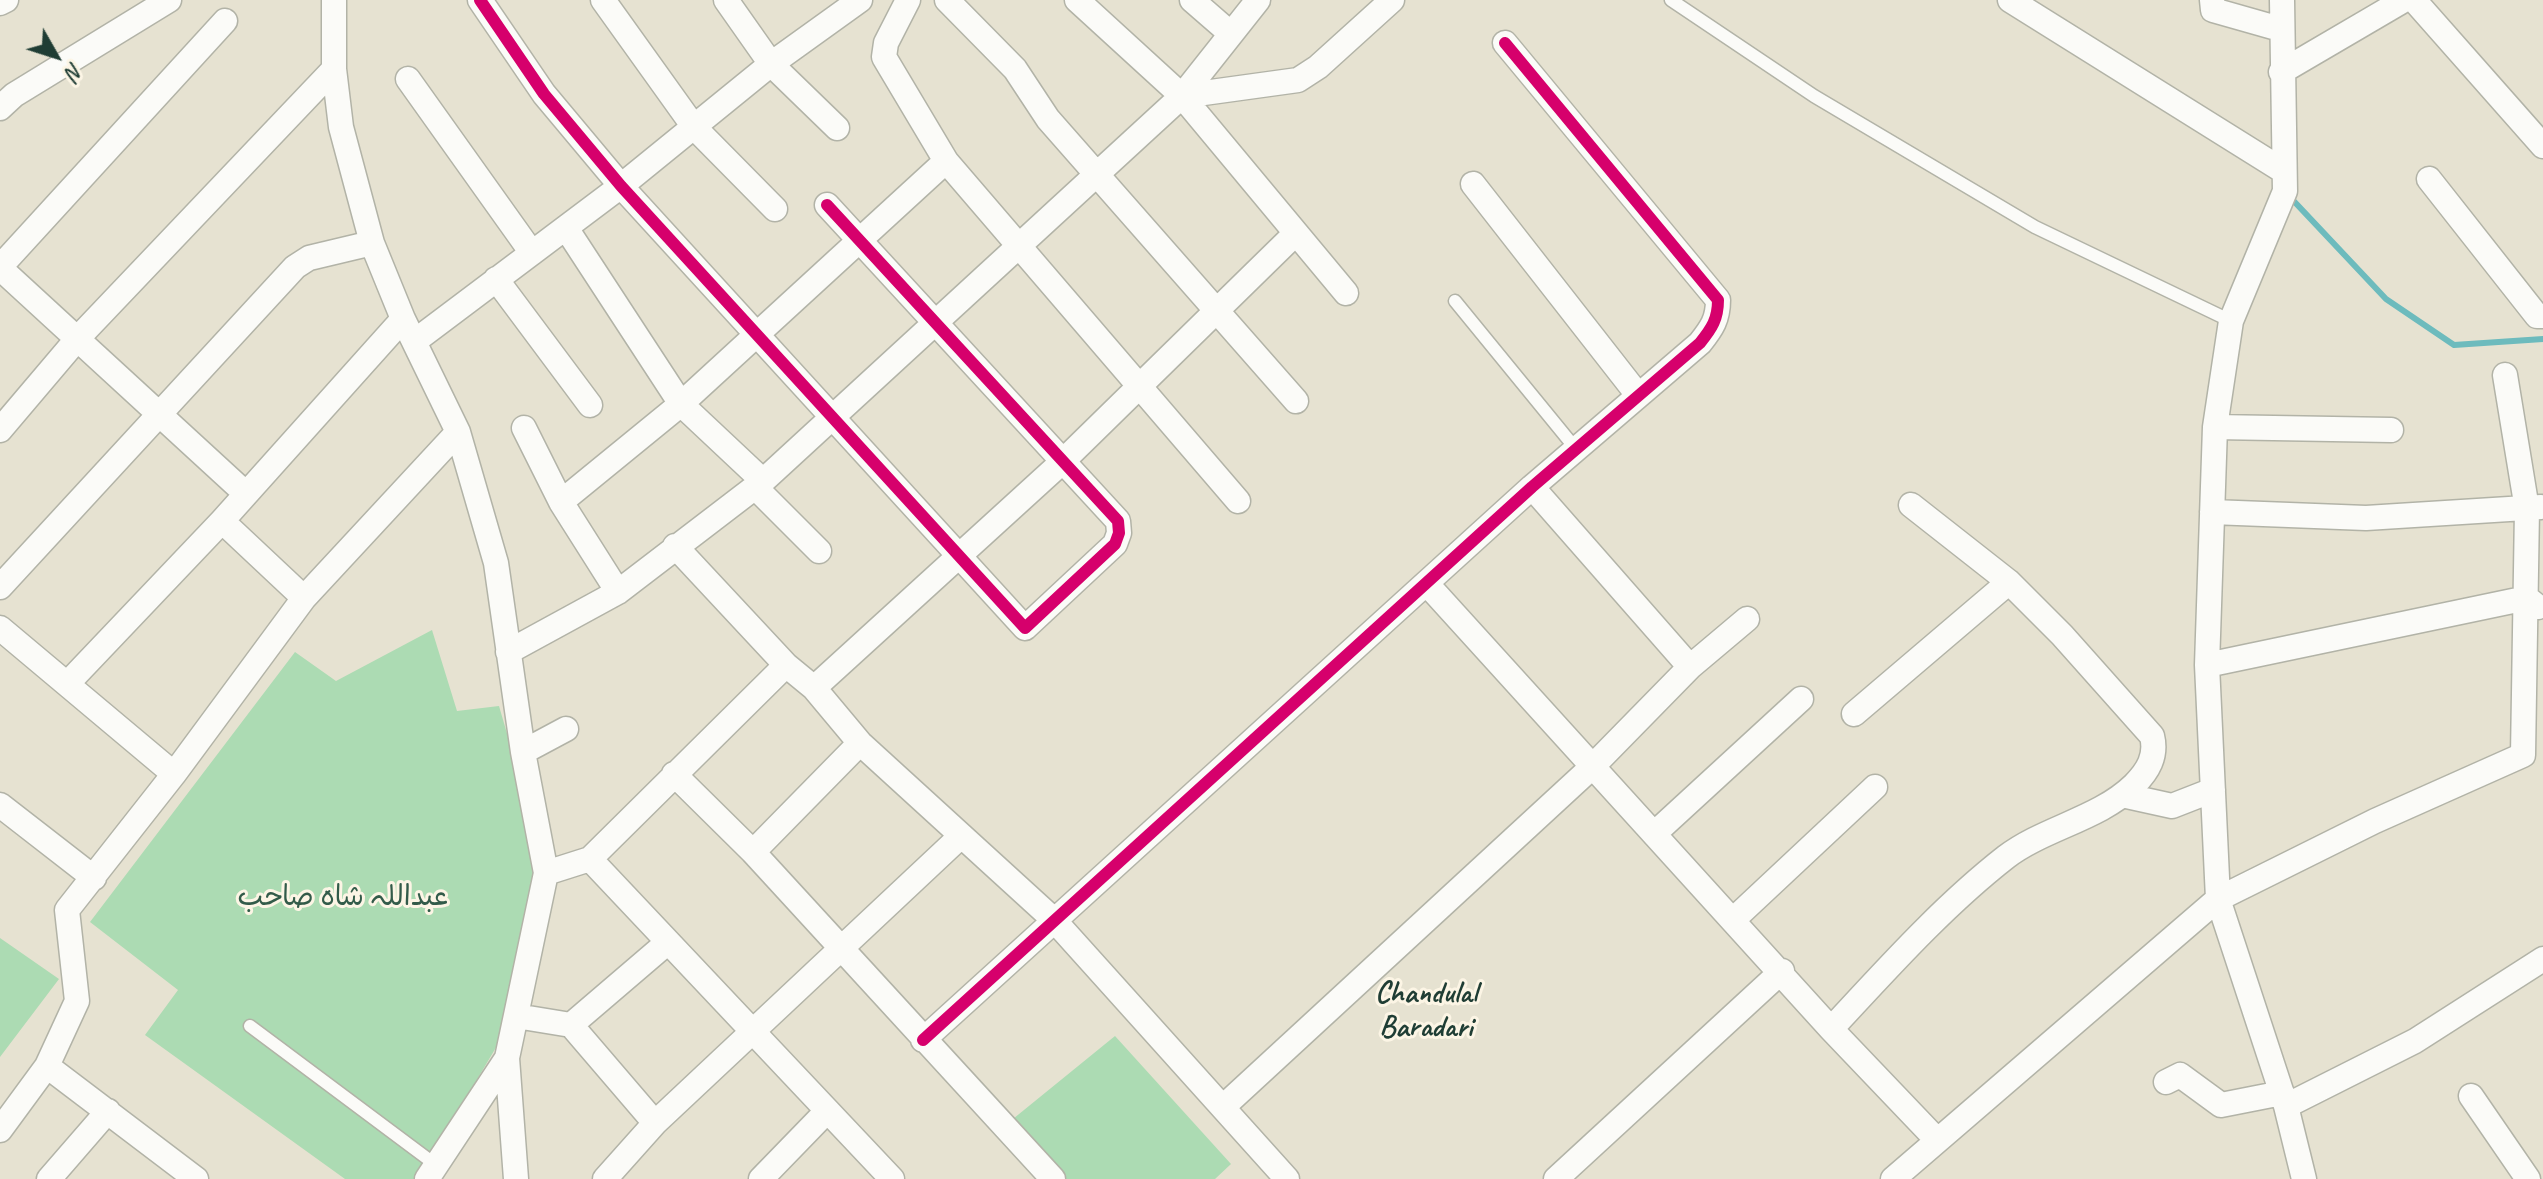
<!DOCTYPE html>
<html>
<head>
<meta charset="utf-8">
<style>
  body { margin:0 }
  #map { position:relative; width:2543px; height:1179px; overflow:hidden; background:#e6e2d1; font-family:Caveat,sans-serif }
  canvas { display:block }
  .north { position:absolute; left:16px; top:16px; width:80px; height:80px; -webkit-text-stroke:6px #fcf5e5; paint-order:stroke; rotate:129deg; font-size:22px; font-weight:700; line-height:32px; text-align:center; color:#1f3d34 }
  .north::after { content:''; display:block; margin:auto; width:28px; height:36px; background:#1f3d34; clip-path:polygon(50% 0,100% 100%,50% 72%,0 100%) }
</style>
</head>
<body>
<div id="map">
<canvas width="2543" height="1179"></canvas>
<div class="north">N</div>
</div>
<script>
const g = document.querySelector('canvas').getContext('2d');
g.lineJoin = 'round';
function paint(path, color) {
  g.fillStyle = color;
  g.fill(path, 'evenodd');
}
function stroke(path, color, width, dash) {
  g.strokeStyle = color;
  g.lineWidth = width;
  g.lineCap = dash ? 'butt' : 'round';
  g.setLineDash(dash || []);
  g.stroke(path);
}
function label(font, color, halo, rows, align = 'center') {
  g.font = font + ' Caveat,"Playpen Sans Arabic",sans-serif';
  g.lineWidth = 6;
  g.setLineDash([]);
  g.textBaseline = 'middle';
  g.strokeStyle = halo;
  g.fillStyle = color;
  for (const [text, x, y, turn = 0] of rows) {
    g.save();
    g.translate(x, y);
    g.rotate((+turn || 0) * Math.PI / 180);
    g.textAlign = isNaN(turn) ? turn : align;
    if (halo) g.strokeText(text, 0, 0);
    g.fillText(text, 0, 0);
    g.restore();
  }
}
paint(new Path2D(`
  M432,630L457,711L499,706L534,826L541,874L504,1034L418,1179H345L145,1035L178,990L90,922L295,652L336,681Z
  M0,938L59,979L0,1057Z
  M1115,1036L1231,1164L1215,1179H1057L1008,1123Z`), '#acdbb3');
stroke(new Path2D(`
  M2289,196L2386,299L2454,345L2543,339`), '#6dbbbd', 6);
const service = new Path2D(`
  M1671,0L1814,96L2035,227L2231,321
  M1455,301L1576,449
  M250,1026L436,1165`);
const minor = new Path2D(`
  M334,0V69L341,127L372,243L403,319L458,432L496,563L523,752L546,873L507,1058L427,1179
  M480,0L544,94L621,186L1025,628L1115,544L1119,533L1118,521L827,205
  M603,0L694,127L775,209
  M726,0L771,64L837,128
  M908,0L886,43L884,57L946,161L1238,501
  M947,0L1015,69L1048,119L1296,401
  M1077,0L1182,96L1258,0
  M1192,0L1230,33
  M2010,0L2282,170
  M2212,0L2213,10L2280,29
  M2282,0L2285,191L2231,321L2215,427L2207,665L2218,899L2286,1106L2304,1179
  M2414,0L2543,146
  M0,3L6,0
  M2281,72L2404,0
  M408,79L532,253
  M1182,96L1346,293
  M0,108L14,95L169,0
  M2429,179L2537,316H2543
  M1473,184L1638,395
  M566,228L681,404L763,481
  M0,267L225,21
  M0,268L244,492
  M496,279L590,405
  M415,341L621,186L771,64L860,0
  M2215,427L2391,430
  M524,428L561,502L618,592
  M0,430L78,338L334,69
  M1532,487L1690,667
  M756,488L819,551
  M561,502L681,404L946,161
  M2212,512L2366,518L2541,507
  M675,546L786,665L814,688L860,743L1054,920L1287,1179
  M1427,584L1831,1029L1937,1140
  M0,587L295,267L309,258L372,243
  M304,598L222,521L403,319
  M0,628L174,774L304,598L458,432
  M508,652L618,592L763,481L1182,96L1298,80L1318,67L1392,0
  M2207,665L2527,598L2538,607
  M67,684L222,521
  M814,688L1061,463L1296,233
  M1854,714L2009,582
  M860,743L753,852L1053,1179
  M523,752L566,729
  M674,774L753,852
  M2122,795L2172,806L2213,790
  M0,805L94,878
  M1654,834L1801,699
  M590,859L892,1179
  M546,873L590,859L786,665
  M1734,919L1875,787
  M516,1016L571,1025L668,942
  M571,1025L655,1123
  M1831,1029C1886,970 1942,907 2006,857C2044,828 2099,819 2134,785C2148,771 2157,756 2152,736L2062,635L2009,582L1911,505
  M923,1040L1532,487L1700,343C1712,328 1718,319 1718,300L1505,43
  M507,1058L516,1179
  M47,1066L196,1179
  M2166,1082L2180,1075L2221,1105L2282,1093
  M2471,1096L2528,1179
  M2286,1106L2415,1041L2543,959
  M1223,1107L1592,767L1690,667L1747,619
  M0,1130L47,1066L77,1001L67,910L174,774
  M49,1179L108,1111
  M605,1179L655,1123L961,836
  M761,1179L827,1111
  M1556,1179L1782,971
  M1893,1179L2218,899L2375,821L2523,755L2527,509L2505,375`);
stroke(service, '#b2b3a7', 15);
stroke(minor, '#b2b3a7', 27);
stroke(service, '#fbfbf8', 12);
stroke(minor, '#fbfbf8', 24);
stroke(new Path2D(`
  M480,0L544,94L621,186L1025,628L1115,544L1119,533L1118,521L827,205
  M923,1040L1532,487L1700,343C1712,328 1718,319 1718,300L1505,43`), '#d6006c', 12);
label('28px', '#325b49', '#fcf5e5', [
  ["عبداللہ شاہ صاحب",343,898]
]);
label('bold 30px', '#1f3d34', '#fcf5e5', [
  ["Chandulal",1426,994],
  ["Baradari",1426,1028]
]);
</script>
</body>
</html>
